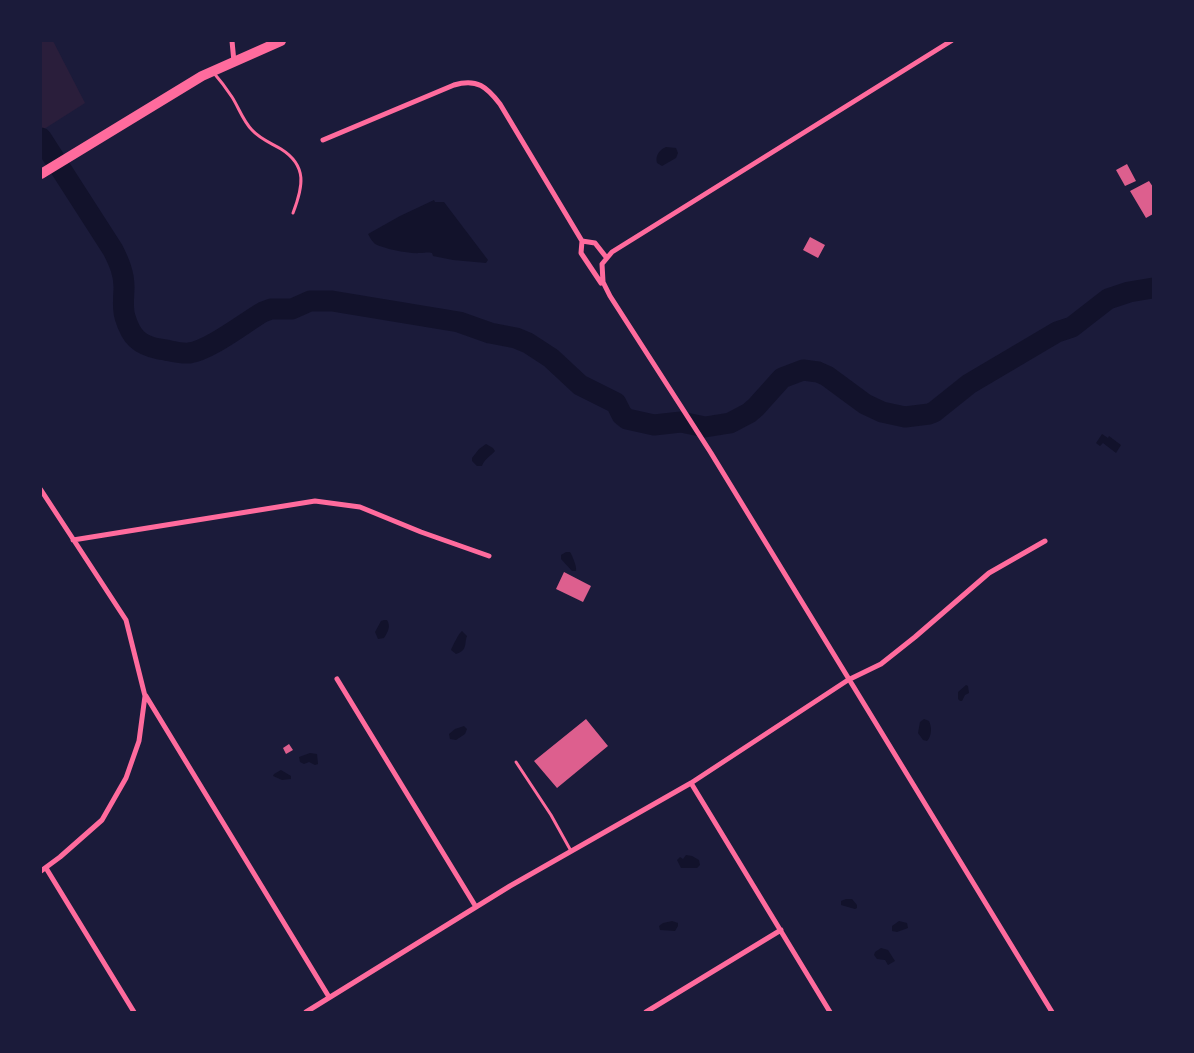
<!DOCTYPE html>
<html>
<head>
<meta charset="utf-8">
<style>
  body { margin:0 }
  #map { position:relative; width:1194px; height:1053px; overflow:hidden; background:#1b1b3a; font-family:"Exo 2",sans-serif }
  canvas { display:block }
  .frame { position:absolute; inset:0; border:42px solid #1b1b3a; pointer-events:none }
</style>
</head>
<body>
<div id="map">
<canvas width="1194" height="1053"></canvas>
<div class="frame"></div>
</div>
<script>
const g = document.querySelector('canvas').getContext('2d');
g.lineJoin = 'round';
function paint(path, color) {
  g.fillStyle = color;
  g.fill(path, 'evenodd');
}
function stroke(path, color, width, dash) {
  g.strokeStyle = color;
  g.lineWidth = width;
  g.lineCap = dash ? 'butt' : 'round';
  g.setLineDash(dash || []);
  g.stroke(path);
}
paint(new Path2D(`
  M41,41H53L85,103L41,131Z`), '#2a1e3b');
paint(new Path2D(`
  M666,147L676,148L678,153L676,158L662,166L657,163C655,156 659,150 666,147Z
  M434,200L435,202H444L488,260L486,263L453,260L433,256L432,253C427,252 425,253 420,253C409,254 385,249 375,244C372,241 370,238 368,234L400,216Z
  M1102,434L1108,438L1109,436L1121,445L1116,453L1103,443L1100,446L1096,443Z
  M486,444L493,448L495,451C491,456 484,459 482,466H477L472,461V458L479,449Z
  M566,552H570C573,557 577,567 576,571H572L561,559V555Z
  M384,620H387C391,626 388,632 384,638L378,639L375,632L381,621Z
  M462,631L467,636C464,644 468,650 456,654L451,650C453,645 459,633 462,631Z
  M966,685L968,686L969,693L965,695L962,701H960L958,699V692Z
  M924,719L929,721C932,727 932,736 927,741L923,740L918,733L920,722Z
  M464,726L467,729L465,734L456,740L450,739L449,734L455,729Z
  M310,753L317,754L318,764L315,765L309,762L304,764L300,762L299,757Z
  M281,770L291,776V779L282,780L273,776L274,774Z
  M686,855L692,856L699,860L700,865L697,868H681L677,860L680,857L683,859Z
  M846,899H852L857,905V908L855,909L841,905V901Z
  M672,921L678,923V926L675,931L660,930L659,926L663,923Z
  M899,921L907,923L908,928L897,932L892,931V926Z
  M881,948L888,950L895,961L888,965L885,960L877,959L874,955L875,952Z`), '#12122b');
stroke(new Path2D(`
  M41,138L113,250C119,262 124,273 124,287C124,297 122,307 125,317C131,337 139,345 159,349C169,350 179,354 189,353C210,350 244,323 263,312L271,309H292L310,301H332L459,322L490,333L516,338L528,343L551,358L580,385L616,403L622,415L627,419L654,425L681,422L705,427L730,423L749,413L756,407L782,378L803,370L818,372L827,376L865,404L882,412L905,417L929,414L934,412L969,384L1057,332L1072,327L1108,299L1129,292L1153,288`), '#12122b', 21);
paint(new Path2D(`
  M1127,164L1136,181L1125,186L1116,170Z
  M1149,181L1153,187V214L1146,218L1130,191Z
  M810,237L825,245L818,258L803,250Z
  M564,572L591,586L583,602L556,589Z
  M586,719L608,746L557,788L534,761Z
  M289,744L293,750L286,754L283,748Z`), '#dd5f8e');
stroke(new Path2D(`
  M213,72C220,80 226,88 232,97C239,108 243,121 252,130C260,139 271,143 281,149C308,166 303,187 293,213
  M516,762L551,815L571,851`), '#ff6b9d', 3);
stroke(new Path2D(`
  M232,41L234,62
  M951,41L612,252L602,264L603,282L610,296L711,453L1052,1012
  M323,140L454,85C477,78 487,87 500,104L582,241L581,253L601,283
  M582,241L595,243L606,257
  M41,490L126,620L145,696L139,741L126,778L102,820L60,857L41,871
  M73,540L315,501L360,507L421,532L489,556
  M337,679L476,907
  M146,696L329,997
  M691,783L830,1012
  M46,868L134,1012
  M306,1012L510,886L691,783L848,680L881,664L915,637L989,573L1045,541
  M646,1012L781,930`), '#ff6b9d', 5);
stroke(new Path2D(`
  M41,174L202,76L281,41`), '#ff6b9d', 10);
</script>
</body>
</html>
